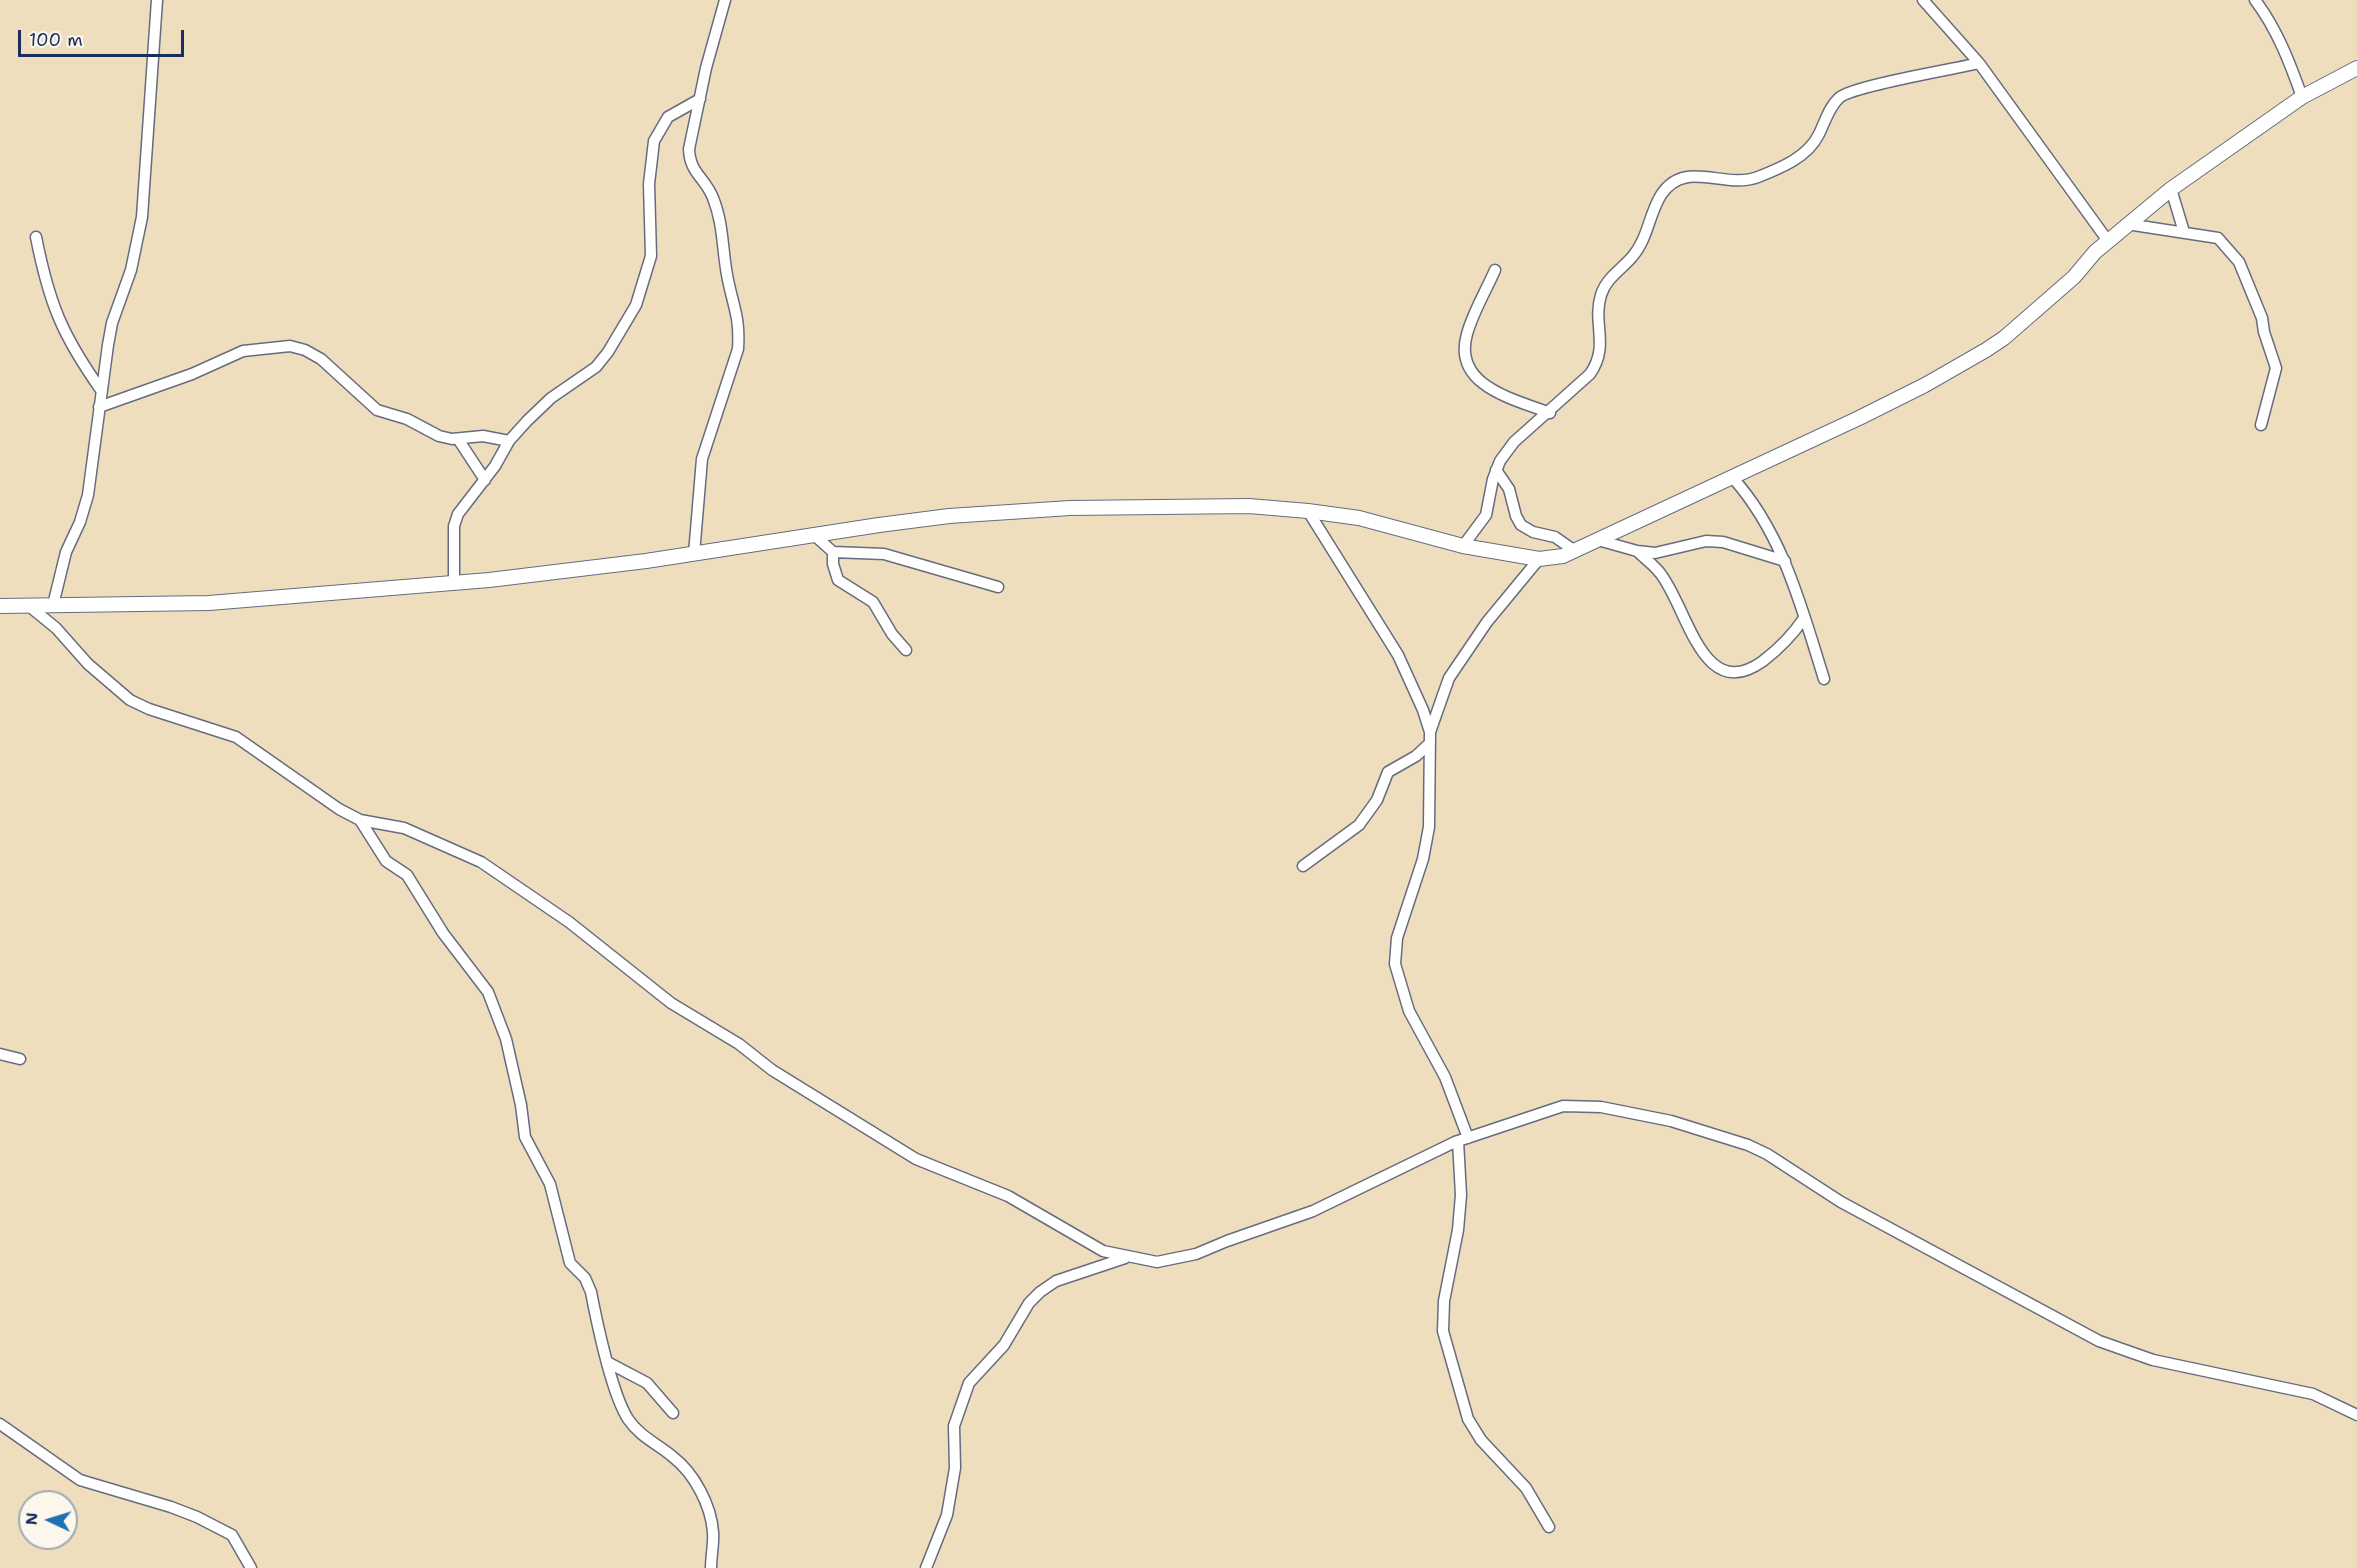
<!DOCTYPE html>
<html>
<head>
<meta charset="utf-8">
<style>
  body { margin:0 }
  #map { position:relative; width:2357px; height:1568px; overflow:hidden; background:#efdebd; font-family:"Shantell Sans",sans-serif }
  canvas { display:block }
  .north { position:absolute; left:18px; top:1490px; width:60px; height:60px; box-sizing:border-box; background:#fbf7ec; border:2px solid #a1a7b3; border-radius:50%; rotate:274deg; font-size:16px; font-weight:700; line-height:24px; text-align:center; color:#1b2f5e }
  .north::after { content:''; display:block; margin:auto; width:21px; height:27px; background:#1f6fb2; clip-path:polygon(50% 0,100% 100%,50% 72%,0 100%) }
  .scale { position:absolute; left:18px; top:30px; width:166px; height:27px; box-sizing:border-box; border:3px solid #1b2f5e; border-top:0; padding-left:8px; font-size:18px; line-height:21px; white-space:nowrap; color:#1b2f5e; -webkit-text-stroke:4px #fbf7ec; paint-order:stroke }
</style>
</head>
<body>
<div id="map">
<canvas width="2357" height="1568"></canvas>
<div class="north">N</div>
<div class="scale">100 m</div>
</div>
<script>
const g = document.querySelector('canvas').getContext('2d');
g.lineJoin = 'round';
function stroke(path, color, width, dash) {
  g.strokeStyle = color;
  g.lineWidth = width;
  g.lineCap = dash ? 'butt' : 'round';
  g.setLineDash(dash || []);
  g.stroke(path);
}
const minor = new Path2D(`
  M1923,0L1979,63L2108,241
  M2255,0C2277,29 2290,63 2302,97
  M2171,189L2184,232
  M2127,224L2218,238L2239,262L2262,318L2264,332L2276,368L2261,425
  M36,237C49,303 62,335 101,390
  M1495,270C1486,291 1473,312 1467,334C1452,386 1514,399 1550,413
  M99,407L192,374L243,351L290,346L305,350L321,359L377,410L407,419L439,436L452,439L483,436L509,441
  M458,439L485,480
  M1496,470L1509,489L1516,516L1521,525L1533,532L1555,537L1575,551
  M1732,477C1783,533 1802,609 1824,679
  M1308,511L1398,655L1423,710L1430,732L1429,827L1423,859L1397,938L1395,964L1409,1011L1445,1077L1468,1138
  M813,534L833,552L884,554L998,587
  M1598,540L1637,551L1655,553L1706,541L1723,542L1785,561
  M1463,546L1486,515L1493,479L1500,461L1514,442L1590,374C1610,345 1592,324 1601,295C1606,278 1622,269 1632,257C1648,239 1649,214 1661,195C1685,158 1724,190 1758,177C1781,168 1808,157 1819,134C1825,122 1829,107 1839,98C1851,86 1955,69 1979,63
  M1637,551C1644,558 1654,565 1660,573C1688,608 1702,705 1763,661C1780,648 1792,636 1804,618
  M833,552V564L838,580L873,602L892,634L906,650
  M694,554L702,459L738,349C740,318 734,309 728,280C722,252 724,225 713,198C705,177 690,174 689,149L706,68L725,0
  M454,582V526L458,514L495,466L509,441L527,421L551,398L596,367L608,352L636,305L651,256L649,184L654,141L668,117L700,99
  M53,605L66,552L80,522L88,495L108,345L112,323L131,270L142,217L157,0
  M29,606L56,628L88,664L130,700L149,709L236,737L339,809L360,820L386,861L407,875L443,933L488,992L506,1039L521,1105L525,1137L550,1184L570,1263L585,1278L591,1292C597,1323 612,1394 628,1419C640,1437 658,1444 673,1457C694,1473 711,1505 713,1532C714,1543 711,1556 711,1568
  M1430,732L1449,678L1487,622L1539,559
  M360,820L404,828L481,862L569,922L671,1003L739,1044L772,1070L916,1159L1008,1196L1103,1251L1157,1262L1196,1254L1227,1241L1313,1211L1455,1142L1563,1106L1601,1107L1671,1121L1748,1145L1767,1154L1841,1202L2099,1341L2153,1360L2313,1394L2357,1415
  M1303,866L1359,825L1377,800L1388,772L1416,756L1430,743
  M0,1054L20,1059
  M1458,1141L1461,1195L1458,1230L1444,1301L1443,1331L1468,1419L1481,1440L1526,1488L1549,1527
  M609,1363L647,1383L673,1413
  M0,1424L80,1480L171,1507L197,1517L232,1535L251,1568
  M926,1568L947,1515L955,1468L954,1426L969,1383L1004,1345L1029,1303L1040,1292L1056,1281L1125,1258`);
const tertiary = new Path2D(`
  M0,606L209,603L489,580L646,561L879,525L949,516L1070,508L1249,506L1308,511L1359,518L1463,546L1539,559L1563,556L1859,418L1925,385L1986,350L2004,338L2074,277L2095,252L2171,189L2302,97L2357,68`);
stroke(minor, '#656c7f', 13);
stroke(tertiary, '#656c7f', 16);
stroke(minor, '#fff', 10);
stroke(tertiary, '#fff', 14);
</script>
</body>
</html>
